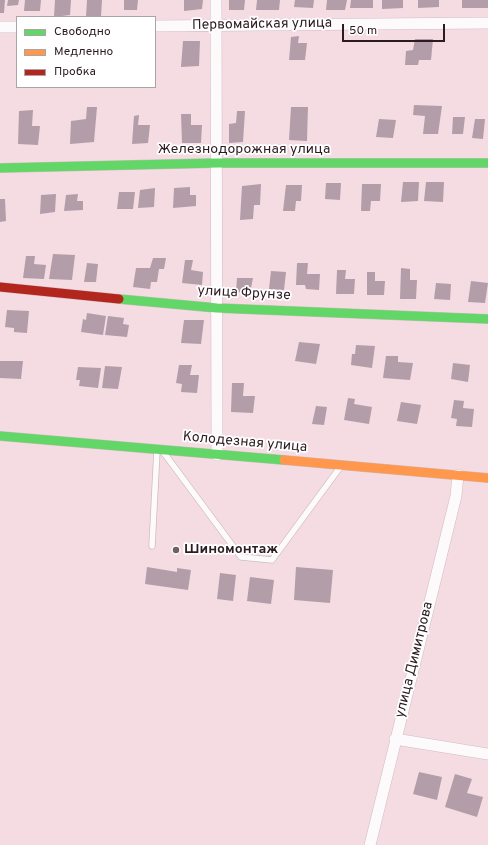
<!DOCTYPE html>
<html>
<head>
<meta charset="utf-8">
<style>
  body { margin:0 }
  #map { position:relative; width:488px; height:845px; overflow:hidden; background:#f4dce2; font-family:Overpass,sans-serif }
  canvas { display:block }
  .legend { position:absolute; left:16px; top:16px; width:140px; height:72px; box-sizing:border-box; background:#fff; border:1px solid #aba4a6; margin:0; padding:5px 7px; list-style:none; font-size:12px; color:#2c1b20 }
  .legend li { display:flex; align-items:center; gap:8px; height:20px }
  .legend b { width:20px; border:1px solid #aba4a6 }
  .scale { position:absolute; left:342px; top:24px; width:103px; height:18px; box-sizing:border-box; border:2px solid #2c1b20; border-top:0; padding-left:5px; font-size:12px; line-height:14px; white-space:nowrap; color:#2c1b20; -webkit-text-stroke:3px #fff; paint-order:stroke }
</style>
</head>
<body>
<div id="map">
<canvas width="488" height="845"></canvas>
<ul class="legend">
<li><b style="height:5px;background:#63d668"></b>Свободно</li>
<li><b style="height:5px;background:#ff974d"></b>Медленно</li>
<li><b style="height:5px;background:#b3261e"></b>Пробка</li>
</ul>
<div class="scale">50 m</div>
</div>
<script>
const g = document.querySelector('canvas').getContext('2d');
g.lineJoin = 'round';
function paint(path, color) {
  g.fillStyle = color;
  g.fill(path, 'evenodd');
}
function stroke(path, color, width, dash) {
  g.strokeStyle = color;
  g.lineWidth = width;
  g.lineCap = dash ? 'butt' : 'round';
  g.setLineDash(dash || []);
  g.stroke(path);
}
function label(font, color, halo, rows, align = 'center') {
  g.font = font + ' Overpass,sans-serif';
  g.lineWidth = 3.5;
  g.setLineDash([]);
  g.textBaseline = 'middle';
  g.strokeStyle = halo;
  g.fillStyle = color;
  for (const [text, x, y, turn = 0] of rows) {
    g.save();
    g.translate(x, y);
    g.rotate((+turn || 0) * Math.PI / 180);
    g.textAlign = isNaN(turn) ? turn : align;
    if (halo) g.strokeText(text, 0, 0);
    g.fillText(text, 0, 0);
    g.restore();
  }
}
paint(new Path2D(`
  M0,0H5L4,13H0Z
  M8,0H19L18,5L7,6Z
  M25,0H41L40,11H24Z
  M55,0H71L70,15L54,17Z
  M87,0H102L101,17H86Z
  M124,0H138L137,10H124Z
  M184,0H203L202,9L184,11Z
  M229,0H245L244,10H229Z
  M257,0H280L279,10H256Z
  M295,0H314L313,8L294,7Z
  M327,0H347L345,10H326Z
  M351,0H373V8H350Z
  M382,0H403V8L382,9Z
  M418,0H439V7L418,8Z
  M462,0H488V8H462Z
  M299,36L298,43H307L305,60H289L291,37Z
  M415,39H433L431,60H419L418,65H405L406,51L413,50Z
  M183,41H200L199,66L181,67Z
  M414,105L442,106L438,134H423L425,116L413,115Z
  M87,107H97L94,142L70,144L71,121L86,119Z
  M291,107H308L307,141L289,140Z
  M33,110L32,126H40L38,145L18,144L19,111Z
  M237,111H245L243,142L229,143V124L236,123Z
  M181,114H191V125H202L201,143H182Z
  M139,115L138,125H150L148,143L132,144L134,116Z
  M453,117H465L463,134H452Z
  M379,119L396,120L393,138L376,137Z
  M475,119H485L483,139L472,138Z
  M403,182H419L418,201L401,202Z
  M426,182H444L443,202L424,201Z
  M326,183H341L340,200L325,199Z
  M261,184L260,205H254L253,219L240,220L242,186Z
  M362,184H381L380,201H371L370,211H361Z
  M286,185H302L301,201H296L295,211H283Z
  M190,187V195H196V206L173,208L174,188Z
  M155,188L154,207L138,208L140,190Z
  M119,192H135L133,209H117Z
  M56,194L55,212L40,214L41,195Z
  M78,194L77,201H83V210L64,211L66,195Z
  M0,199H5L6,221L0,222Z
  M53,254L75,255L72,280L49,279Z
  M26,256H35L34,264L46,265L44,279L23,278Z
  M153,258H166L164,269H159L157,282H151L150,289L133,287L136,268H150Z
  M185,260H193L191,270L203,272L202,285L182,283Z
  M87,263L98,264L96,282H84Z
  M297,263H308L307,274H320L319,290L306,289L305,285H296Z
  M401,268L410,269V280H417L416,299H400Z
  M337,270H346L345,279H355L354,294H336Z
  M271,271L286,272L284,290L269,289Z
  M367,272H375V281H385L384,295H367Z
  M237,278H253L250,293L236,292Z
  M471,281L488,283L485,303L468,302Z
  M436,283L451,284L450,300L434,299Z
  M7,310L29,311L27,333L14,332V328L5,327Z
  M87,313L106,316L103,335L81,332L83,319L86,320Z
  M108,316L124,318L123,324L129,325L127,337L105,335Z
  M184,320H204L201,344L181,343Z
  M299,342L320,344L316,364L295,361Z
  M356,345L375,346L372,368L351,365L352,354H355Z
  M386,356H398V362L413,363L410,380L383,378Z
  M0,361H23L21,379L0,378Z
  M453,363L470,365L468,382L451,379Z
  M179,365H192L190,375H199L197,393L181,392L182,384L176,383Z
  M105,366L122,367L118,389L102,388Z
  M78,367L101,368L98,388L79,386L80,380H76Z
  M232,383H244L243,396H255L253,413L231,412Z
  M348,398L355,399L354,404L372,407L369,424L344,420Z
  M454,400L464,401L463,408L474,409L472,427L456,426L457,419L451,418Z
  M401,402L421,405L417,424L397,421Z
  M316,406L327,407L324,425L312,424Z
  M147,567L177,572V568L191,570L188,590L145,584Z
  M296,567L333,570L330,603L294,600Z
  M220,573L236,575L233,601L217,599Z
  M250,577L274,580L271,604L247,601Z
  M419,772L442,777L437,800L413,794Z
  M455,774L472,779L467,793L483,797L477,817L445,807Z`), '#b39da8');
const lane = new Path2D(`
  M164,453L241,557L272,560L341,466
  M152,546L157,450`);
const street = new Path2D(`
  M216,0L217,455
  M155,26L488,23
  M0,27H17
  M395,739L488,754
  M370,845L456,496L458,475`);
const fast = new Path2D(`
  M0,168L217,163H488
  M119,299L217,308L488,319
  M0,436L284,460`);
const slow = new Path2D(`
  M284,460L488,478`);
const jam = new Path2D(`
  M0,287L119,299`);
stroke(lane, '#cfbcc1', 7);
stroke(street, '#cfbcc1', 12);
stroke(fast, '#cfbcc1', 10);
stroke(slow, '#cfbcc1', 10);
stroke(jam, '#cfbcc1', 10);
stroke(lane, '#fdfafb', 5.5);
stroke(street, '#fdfafb', 11);
stroke(fast, '#63d668', 9);
stroke(slow, '#ff974d', 9);
stroke(jam, '#b3261e', 9);
for (const [x, y, r, color] of [
  [176,550,4,"#725f64"]
]) {
  const dot = new Path2D();
  dot.arc(x, y, r, 0, 2 * Math.PI);
  g.fillStyle = color;
  g.fill(dot);
  stroke(dot, '#fff', 1.5);
}
label('14px', '#2c1b20', '#fff', [
  ["Первомайская улица",262,25,-1],
  ["Железнодорожная улица",244,150],
  ["улица Фрунзе",244,294,3],
  ["Колодезная улица",245,443,5],
  ["улица Димитрова",415,660,-76]
]);
label('bold 14px', '#2c1b20', '#fff', [
  ["Шиномонтаж",184,550]
], 'left');
</script>
</body>
</html>
